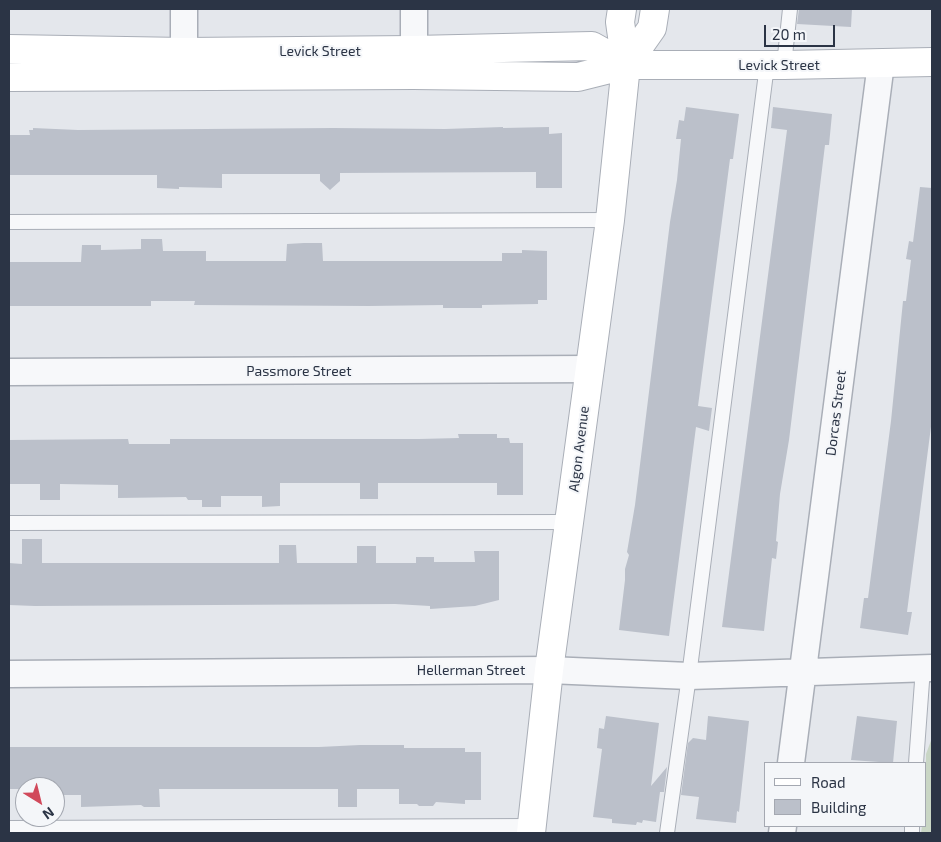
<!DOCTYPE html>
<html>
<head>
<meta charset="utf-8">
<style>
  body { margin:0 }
  #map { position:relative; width:941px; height:842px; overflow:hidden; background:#e4e7ec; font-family:"Exo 2",sans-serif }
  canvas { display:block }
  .frame { position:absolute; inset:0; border:10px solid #2b3445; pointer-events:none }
  .legend { position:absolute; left:764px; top:762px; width:162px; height:65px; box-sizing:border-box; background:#f4f6f9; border:1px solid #a4a8b1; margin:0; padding:6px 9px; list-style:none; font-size:15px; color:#2b3445 }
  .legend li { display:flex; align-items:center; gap:10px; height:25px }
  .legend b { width:25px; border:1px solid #a4a8b1 }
  .north { position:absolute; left:15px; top:777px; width:50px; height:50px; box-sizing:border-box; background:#f4f6f9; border:1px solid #a4a8b1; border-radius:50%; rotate:144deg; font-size:14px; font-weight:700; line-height:20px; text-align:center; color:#2b3445 }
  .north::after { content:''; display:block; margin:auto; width:18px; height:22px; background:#d1495b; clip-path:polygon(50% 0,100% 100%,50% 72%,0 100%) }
  .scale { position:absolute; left:764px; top:25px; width:71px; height:22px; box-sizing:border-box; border:2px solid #2b3445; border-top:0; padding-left:6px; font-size:15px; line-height:18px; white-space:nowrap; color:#2b3445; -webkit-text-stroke:4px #f4f6f9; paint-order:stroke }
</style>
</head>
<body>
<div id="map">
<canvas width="941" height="842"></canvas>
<div class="frame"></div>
<ul class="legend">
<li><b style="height:6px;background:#fff"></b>Road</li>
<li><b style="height:14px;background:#bbc0ca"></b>Building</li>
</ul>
<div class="north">N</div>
<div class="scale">20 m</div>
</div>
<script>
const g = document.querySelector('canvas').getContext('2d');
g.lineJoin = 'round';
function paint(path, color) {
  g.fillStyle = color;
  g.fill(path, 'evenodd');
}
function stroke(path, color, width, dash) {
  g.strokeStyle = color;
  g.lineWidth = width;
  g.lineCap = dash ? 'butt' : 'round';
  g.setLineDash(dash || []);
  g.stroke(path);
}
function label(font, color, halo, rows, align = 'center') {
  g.font = font + ' "Exo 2",sans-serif';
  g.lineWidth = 4;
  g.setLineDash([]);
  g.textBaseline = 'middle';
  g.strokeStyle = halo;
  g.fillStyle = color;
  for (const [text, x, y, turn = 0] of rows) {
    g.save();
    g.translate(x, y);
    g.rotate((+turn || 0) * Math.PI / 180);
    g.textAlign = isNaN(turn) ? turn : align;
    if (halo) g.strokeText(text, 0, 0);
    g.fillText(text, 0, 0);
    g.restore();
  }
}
paint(new Path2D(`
  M932,738V833H921L922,826H925L926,754Z`), '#c9d6c5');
paint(new Path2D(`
  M799,9H852L851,27L797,24Z
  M686,107L739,114L733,159H730L698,406L712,408L709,431L696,427L669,636L619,630L625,580V569L629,555L627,552L635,505L670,222L677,180L681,139H676L679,120L684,121Z
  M773,107L832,114L829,145H825L789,440L780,494L776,541L778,542L776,559L772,558L764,631L722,627L787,130L771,128Z
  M503,127V128L549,127V134L562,133V188H536V172L340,173V181L330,190L320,181V174H222V188L179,187V189L157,188V175H9V135H30L29,130H33V128L78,130L333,128L445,129Z
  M920,187L932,188V419L907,612H912L908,635L860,628L864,598H868L891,421L903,301H906L911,260L906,259L909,241L913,242Z
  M141,239H162L163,251H206V261H286L287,244L304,243H322L323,261H502V253H522V250L547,251V300H538V304L482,305V308H443V305L369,306L194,305L195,301H151V306H9V262H81L82,245H101V250L141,249Z
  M458,434H497V438H509L510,443H523V495H497V483H378V499H360V483H280V506L262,507V496H221V507H202V500H188L186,497L118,498V485L60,484V500H40V484H9V440L128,439L129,444H170V439H419L459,438Z
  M22,539H42V563H279V545H296L297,563H357V546H376V563H416V557H434V562H475L474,551H499V600L475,606L430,609V606L395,604L35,606L9,605V563L22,564Z
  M606,716L659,723L651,786L667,767L664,792H660L656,822L643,820L642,823L637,822L636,825L612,823V819L593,817L602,749L597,748L599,728L604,729Z
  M708,716L749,721L739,812L737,811L736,823L696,819L699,797L681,795L688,743L693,738L706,740Z
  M857,716L897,721L893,763L851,760Z
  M360,745H404V748H465V752H481V800H465V804L436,802L433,806H419L417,804H399V789H357V807H338V789H159L160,807H144L141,805L81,807V795H62V790L55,789V787H25V789H9V747H319Z`), '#bbc0ca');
const lane = new Path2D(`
  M784,65L790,9
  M9,222L610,220
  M9,523L570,522
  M916,763L923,668
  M9,828L532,826
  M667,833L689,676L767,65
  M912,833V826`);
const street = new Path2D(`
  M414,50V9
  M184,73V9
  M9,372L590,369
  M9,674L549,670L689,676L932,668
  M791,763L881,63
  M782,833L783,826`);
const secondary = new Path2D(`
  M9,49L184,52L414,50L592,46L626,65
  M626,65L652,28L655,9
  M9,77L413,75L578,77L626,65H784L932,62
  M531,833L549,670L610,220L626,65L620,22L622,9`);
stroke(lane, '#a9aeb7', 16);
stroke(street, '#a9aeb7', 29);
stroke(secondary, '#a9aeb7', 30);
stroke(lane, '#f7f8fa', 14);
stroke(street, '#f7f8fa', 26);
stroke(secondary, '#fff', 28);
label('14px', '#2b3445', '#f4f6f9', [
  ["Levick Street",320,51],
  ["Levick Street",779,65],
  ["Passmore Street",299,371],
  ["Dorcas Street",836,413,-83],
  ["Algon Avenue",579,449,-83],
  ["Hellerman Street",471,670]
]);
</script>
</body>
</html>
